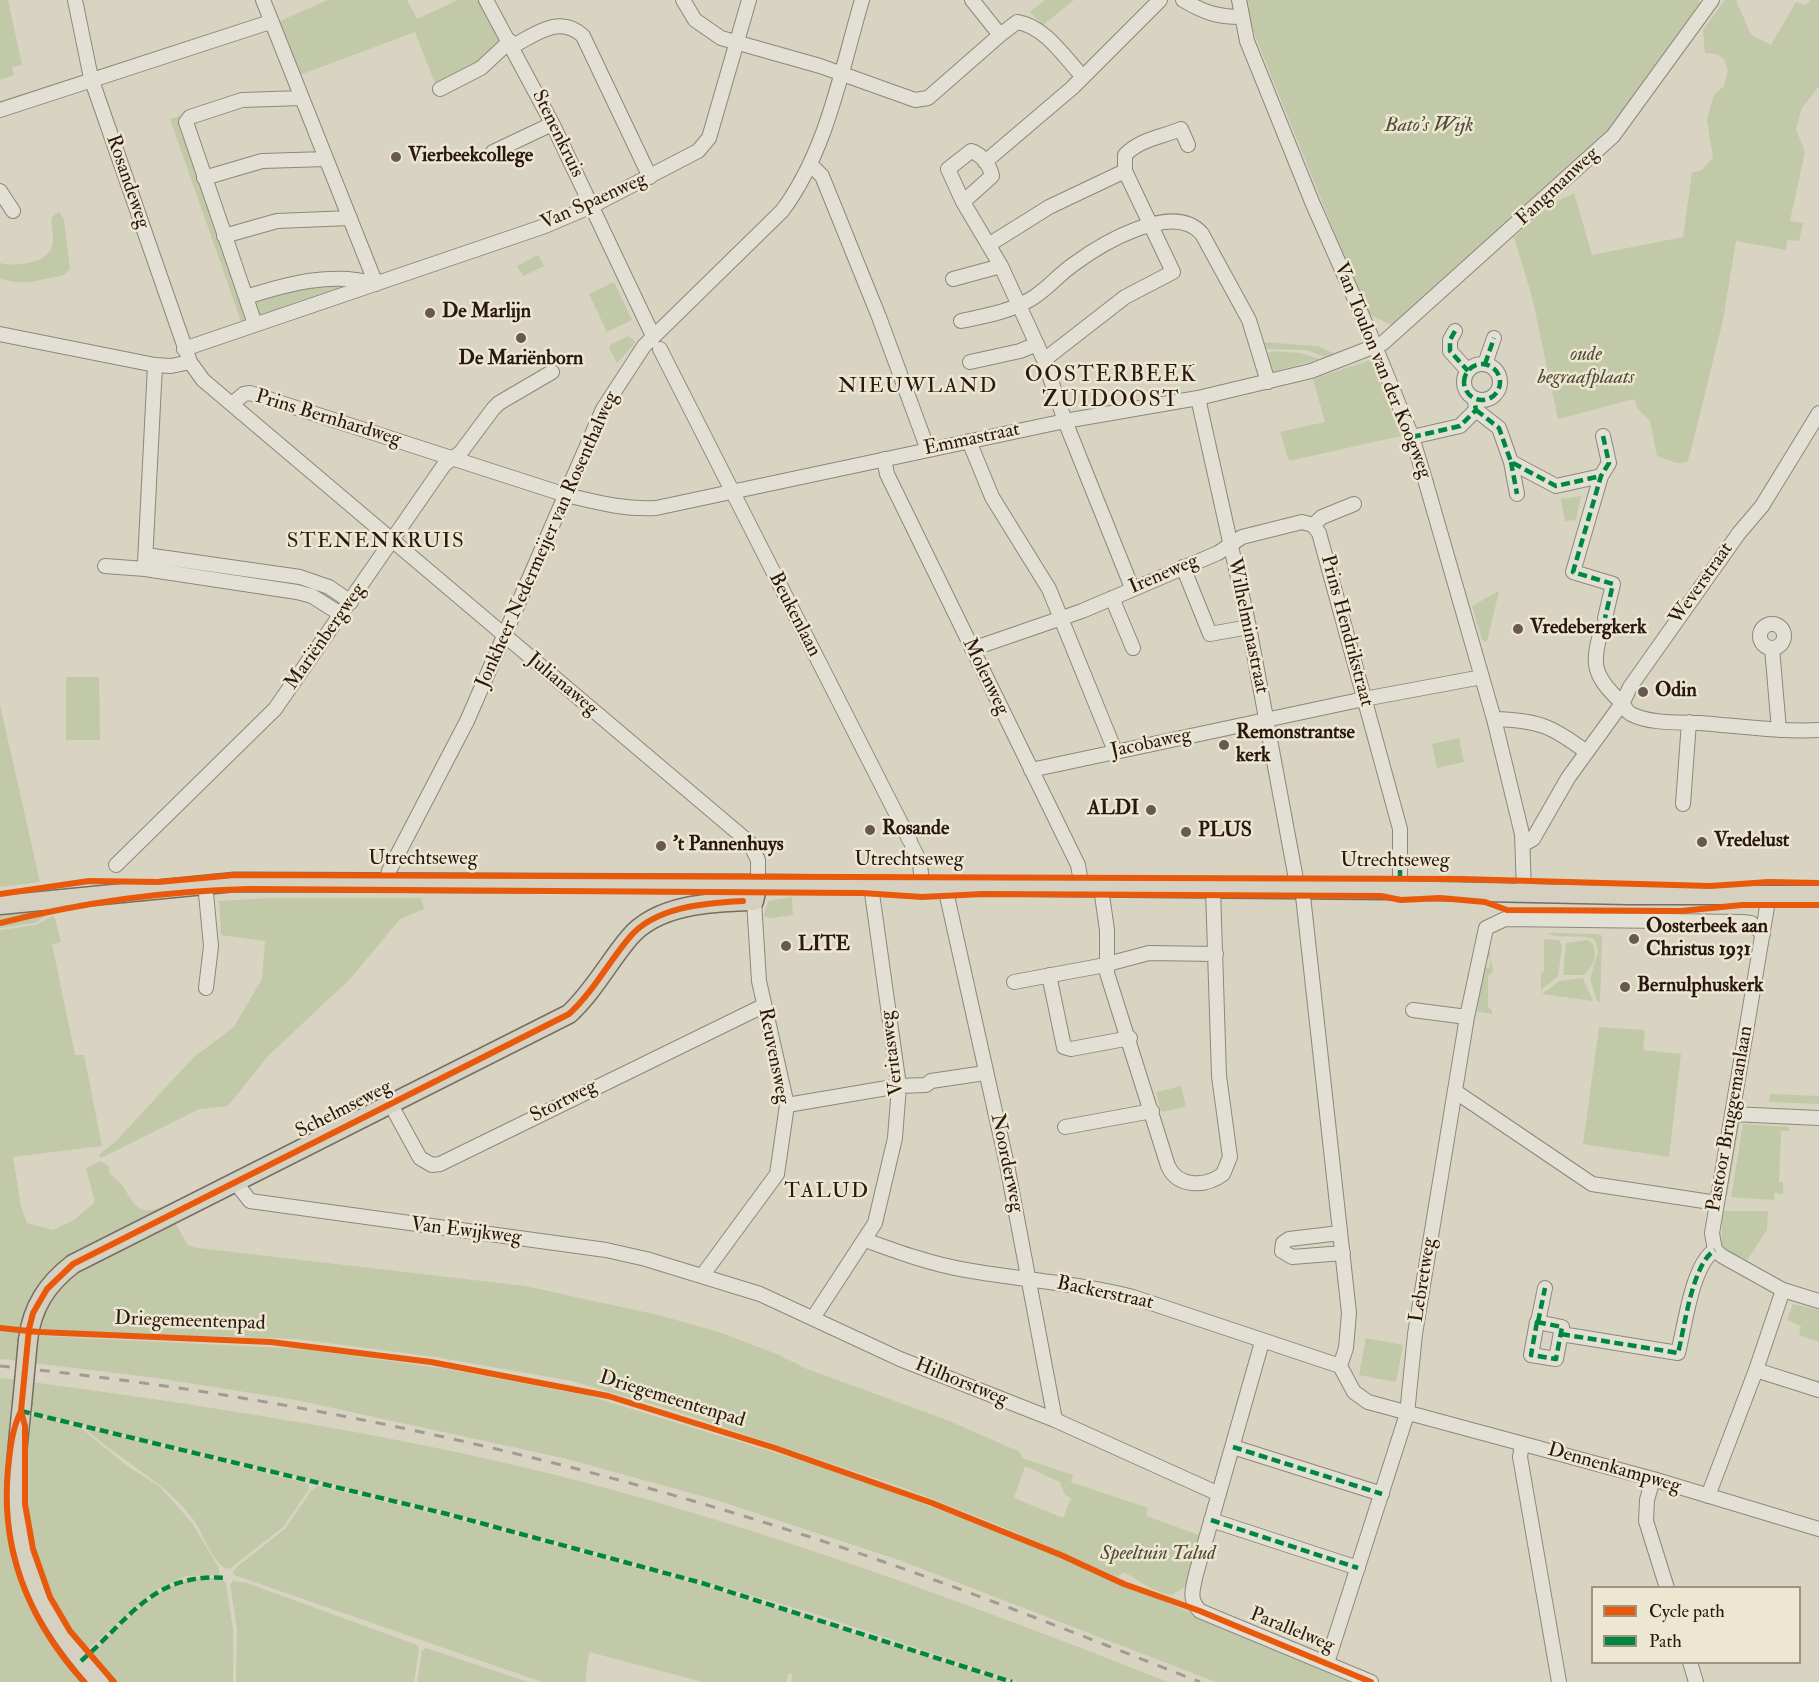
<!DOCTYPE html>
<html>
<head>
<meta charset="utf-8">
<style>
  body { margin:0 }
  #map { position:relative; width:1819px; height:1682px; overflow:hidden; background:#d9d3c1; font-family:"IM FELL Double Pica",serif }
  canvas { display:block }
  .legend { position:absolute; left:1591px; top:1586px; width:210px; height:78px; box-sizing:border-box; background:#ede6d0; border:2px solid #9f9484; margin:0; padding:8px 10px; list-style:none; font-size:18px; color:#291812 }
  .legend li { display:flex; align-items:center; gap:12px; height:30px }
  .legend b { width:30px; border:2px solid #9f9484 }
</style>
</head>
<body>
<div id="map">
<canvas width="1819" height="1682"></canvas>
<ul class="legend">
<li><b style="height:8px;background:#e8590c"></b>Cycle path</li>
<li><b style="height:8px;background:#00873e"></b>Path</li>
</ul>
</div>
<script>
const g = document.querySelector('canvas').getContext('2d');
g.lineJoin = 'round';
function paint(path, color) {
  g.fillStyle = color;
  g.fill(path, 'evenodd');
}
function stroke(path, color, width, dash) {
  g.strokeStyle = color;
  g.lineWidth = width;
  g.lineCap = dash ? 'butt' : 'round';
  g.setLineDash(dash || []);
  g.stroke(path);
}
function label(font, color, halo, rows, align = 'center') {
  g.font = font + ' "IM FELL Double Pica",serif';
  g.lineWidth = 5;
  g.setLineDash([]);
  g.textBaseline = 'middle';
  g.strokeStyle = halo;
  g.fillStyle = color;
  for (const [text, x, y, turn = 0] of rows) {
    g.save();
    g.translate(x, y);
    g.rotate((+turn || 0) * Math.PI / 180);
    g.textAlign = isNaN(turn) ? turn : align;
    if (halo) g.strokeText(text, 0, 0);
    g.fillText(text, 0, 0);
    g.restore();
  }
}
paint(new Path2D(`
  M0,0H8L22,65L12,67L14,75L0,80Z
  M328,0H407L417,19L458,0H481L505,41L480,65L436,86L415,32L297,76L275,23Z
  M1045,0H1074L1043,25L1030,12Z
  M1246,0H1699L1700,3L1617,126L1393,326L1367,313L1246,13Z
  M1725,0H1736L1751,35L1771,45L1796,2L1805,5L1810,0H1819V86L1802,108L1796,129L1805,152L1790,221L1803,223L1799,241L1787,240L1786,250L1736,241L1723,320L1690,454L1687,462L1676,463L1657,456L1650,421L1638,409L1634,399L1558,419L1532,297L1514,237L1550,205L1574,193L1592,255L1683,237L1692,173L1702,170L1713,158L1707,119L1714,95L1724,86L1728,70L1724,59L1716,54L1705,53L1703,30Z
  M180,116L248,321L242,324L170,119Z
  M59,212L64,220L70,269C63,278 59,276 49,278C24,284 25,284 0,279V263C14,267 47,264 52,246C55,237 50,227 52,217Z
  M538,255L544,266L523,276L517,266Z
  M353,282L354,286L258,319L252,300L285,287Z
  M614,282L632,320L607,332L589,294Z
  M628,336L636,342L617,363L609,348L611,344Z
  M1260,342L1318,346L1335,354L1325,357L1307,350L1262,349Z
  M1274,351L1300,353L1320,359L1272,372L1264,354Z
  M1371,360L1401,436L1289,461L1280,432L1325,422L1313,379Z
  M1581,496L1576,520L1565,521L1561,499Z
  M155,562L314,584L335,598L333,602L155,564Z
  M1499,591L1487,642L1482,640L1472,606Z
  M66,677H99L100,740H66Z
  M0,705L40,882L0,887Z
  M1459,738L1464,762L1437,768L1432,744Z
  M792,897L793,915L772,918L764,916L768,901Z
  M272,898H421L424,909L400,919L350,979L268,1056L228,1106L199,1109L101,1158L99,1155L116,1141L194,1057L234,1027L262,979L265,941L221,935L219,901Z
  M51,906V910L0,922V914Z
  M50,913L35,923L0,928V925Z
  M52,916L55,918L61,942L52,944L75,1055H84L102,1146L13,1157L21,1207L27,1223L53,1230L74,1220L95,1202L86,1168L101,1161L109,1167L110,1174C135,1190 128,1223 166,1205L169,1211L55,1273L22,1361L0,1359V930L36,925Z
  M1548,933L1597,934L1602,936L1600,1002L1597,1001L1590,979L1598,952L1595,940C1583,932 1560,941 1548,933Z
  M1544,939L1559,940L1562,947L1558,976L1541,990V972L1544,971Z
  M1587,940L1593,944C1598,956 1593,966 1584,975H1563L1566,943Z
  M1490,953L1493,972L1488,976V1007L1492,1010V1014L1478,1012L1476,1008L1483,967L1489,968L1491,958L1485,956L1486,954Z
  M1583,978L1593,1001L1542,994L1560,981Z
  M1599,1027L1645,1030L1643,1050L1681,1054L1669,1157L1583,1144Z
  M1181,1086L1186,1107L1161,1112L1156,1092Z
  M1770,1094L1819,1096V1104L1769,1102Z
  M1736,1120L1740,1121L1727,1197L1722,1196Z
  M1743,1124L1789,1127V1131H1781L1779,1182H1783V1194L1774,1193V1200L1731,1197Z
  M1722,1211H1768L1767,1230L1744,1265L1722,1250Z
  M173,1219L188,1245L198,1248L525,1286L658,1315L719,1332L779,1355L807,1369L947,1420L1020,1452L1022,1458L1073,1475L1071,1482L1148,1508L1146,1516L1199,1535L1185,1587L1172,1595C1154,1593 1140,1581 1124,1572L1118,1577L996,1524L904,1488L675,1411L572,1381L435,1357L297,1339L38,1330L43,1303L62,1278ZM1025,1466L1060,1482L1065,1495L1071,1498L1063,1518L1014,1498Z
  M1793,1304L1819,1310V1342L1799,1335L1801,1326L1787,1320Z
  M44,1336L303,1349L447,1369L589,1396L848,1475L1021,1541L1355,1682H1216L899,1560L713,1499L563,1458L296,1400L157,1378L33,1363L34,1338Z
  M1366,1338L1403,1345L1396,1382L1359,1375Z
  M0,1378L20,1380C0,1507 0,1579 82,1682H0Z
  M31,1382C207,1406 383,1432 556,1475C765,1528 967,1603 1168,1682H1018L812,1613L702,1581L447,1512L35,1413L28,1408Z
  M34,1416L81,1428L126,1465L160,1487L192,1523L219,1568V1575L186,1576L156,1590L87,1650C32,1579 19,1507 28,1418Z
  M85,1428L309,1484V1489L283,1527L232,1567L226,1569C211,1559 204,1536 195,1522C167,1481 120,1462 85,1428Z
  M318,1486L447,1517L701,1585L1005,1682H791L792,1674H788L787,1682H703L589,1652L585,1682H542L234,1575L233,1572L239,1565L285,1529L311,1491Z
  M202,1577L222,1579L226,1583L233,1629V1682H116L92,1654C125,1622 154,1584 202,1577Z
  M233,1581L247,1583L417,1645L419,1650L414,1682H236L237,1629L230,1584Z
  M38,1609L92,1682H87L57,1647L35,1610Z
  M426,1648L528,1682H417L422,1651Z`), '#c1c9a8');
const minor = new Path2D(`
  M75,0L91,78L190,362L203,380L750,843L758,860V884
  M263,0L376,284
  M486,0L553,125L653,336
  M683,0L695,20L721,38L820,66L915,100L928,98L1000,35L972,0
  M1183,0C1203,12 1217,17 1241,17
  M1239,0L1247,41L1312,202L1368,329L1412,437L1426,483L1494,719L1522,834L1524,892
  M1000,35L1017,22C1045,26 1065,58 1083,77
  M513,46C536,34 560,14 583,36L650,177
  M440,89L481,68L510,41
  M0,110L270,22
  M971,151C981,154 990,165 992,176L963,202L948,169Z
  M493,152L552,124
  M985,162L1072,88L1160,0
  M811,165L822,176L879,317L928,450
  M204,178L262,161L326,159
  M0,191L13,211
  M963,202L1001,266L1044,360L1065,421L1132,588
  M224,236L277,221L350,218
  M990,244L1049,207L1125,171
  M953,279L1001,266
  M246,297C287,284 333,271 376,284
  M961,321C985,316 1009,312 1031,299C1047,290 1059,274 1074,264C1101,244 1174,200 1202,234L1249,320L1268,382
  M255,324L186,122L190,117L242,100L302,98
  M1455,331L1450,340V351L1468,371
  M0,334L155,365L171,366L190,362
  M184,349L545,226L592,206L698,151L709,138L749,0
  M660,349L910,841
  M1044,360L1125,297L1173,272L1125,171V155C1140,139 1162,137 1181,129L1188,145
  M970,362L1020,351L1037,344
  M1464 382a18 18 0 1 1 36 0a18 18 0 1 1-36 0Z
  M1485,364L1494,338
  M1198,398L1249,627L1296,879L1303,896L1349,1313L1346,1348L1340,1366
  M232,404L244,394L250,393L566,495C596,502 624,510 656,508L1065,421L1198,398L1311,371L1383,343L1613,136L1712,0
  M1476,410L1499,428L1511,462L1556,486L1601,476
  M1603,436L1609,463L1601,476L1573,572L1613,584L1605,618
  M1412,437L1460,426L1476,410L1475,401
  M969,441L992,497L1049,589L1115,751
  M884,459L887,474L1078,865L1082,888
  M1511,462L1517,494
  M1313,525L1319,533L1400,829V879
  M146,555L300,577L329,587L351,602
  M145,563L155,365
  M105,566L145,569L297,592L312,596L342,615
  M1183,567L1210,634L1249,627
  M1112,598L1133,648
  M1760 636a12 12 0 1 1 24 0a12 12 0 1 1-24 0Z
  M1602,628C1591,664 1593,675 1620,701C1625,705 1625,711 1631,714C1650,724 1679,722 1700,723C1739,726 1779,732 1819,730
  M1772,648L1779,730
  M972,649L1082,611L1218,553L1242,537L1302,522L1313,525L1322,517L1354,504
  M1494,719C1537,720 1552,726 1585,751
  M1031,770L1364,699L1482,677
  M1683,804L1689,722
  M1524,844L1533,839L1568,778L1623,702L1630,687L1739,533L1762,506L1819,413
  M912,846L920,862L922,886
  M116,865L275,709L444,465L461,452L493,409L499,403L552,372
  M205,883L211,946L206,988
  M386,883L389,871L467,721L603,409L644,346L782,211C827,151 841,71 862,0
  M945,887L1007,1165L1055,1420
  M1101,888L1107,930V973L1168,1166C1178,1188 1206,1187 1223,1174L1230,1157L1219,1076L1213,889
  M1049,975L1064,1047L1071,1049L1130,1038
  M1014,982L1100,966L1149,953L1216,954
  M1413,1010L1467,1017
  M1456,1092L1592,1184L1717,1203
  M391,1105L420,1158L432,1165L440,1164L763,1006
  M787,1105L899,1086L926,1085L931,1081L985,1073
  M1732,1114L1819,1118
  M1065,1127L1152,1111
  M236,1183L250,1201L606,1250L646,1259L760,1294L900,1359L1055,1420L1219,1494
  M1340,1233L1289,1239L1283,1243L1282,1251L1292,1257L1343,1253
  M865,1240C898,1252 931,1264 966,1270C1022,1280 1078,1283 1133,1297L1340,1366
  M702,1276L777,1174L787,1105L759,981L754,901
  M1783,1290L1819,1301
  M813,1318L875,1223L895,1138L899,1086L871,886
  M1537,1322L1562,1327L1556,1359L1531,1355Z
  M1538,1322L1545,1288
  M1561,1334L1678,1353C1685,1326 1692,1264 1715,1250
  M1262,1342L1196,1574C1193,1589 1188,1599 1200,1611L1371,1682
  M1340,1366L1354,1392L1368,1402L1653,1479L1819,1529
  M1756,1370L1783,1290L1722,1256L1715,1250L1712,1233L1769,895
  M1522,1444L1520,1457L1559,1682
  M1233,1447L1382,1494
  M1653,1479L1647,1500L1646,1521L1667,1588
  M1708,1496L1756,1370L1819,1390
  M1211,1520L1358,1568
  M1690,1662L1696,1682
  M1327,1663L1407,1414L1415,1334L1467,1017L1486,928L1505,919L1742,922L1751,923L1763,934`);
const major = new Path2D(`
  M0,905L235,882L758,884L1387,890L1628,895H1819
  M28,1340C32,1307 47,1284 73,1264L569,1014C593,992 608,963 629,938C657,904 712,902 754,901L758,884
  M22,1404C19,1434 15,1465 15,1495C17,1569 52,1629 100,1682`);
stroke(minor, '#8d877c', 16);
stroke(major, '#746e65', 21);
stroke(minor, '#e2dfd5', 14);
stroke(major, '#d6d0c1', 18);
stroke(new Path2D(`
  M0,1366C274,1393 545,1451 807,1536C940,1579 1070,1631 1200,1682`), '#a09c95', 3, [10, 10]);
const majorBridge = new Path2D(`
  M22,1404L28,1340`);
stroke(majorBridge, '#746e65', 21, []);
stroke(majorBridge, '#d6d0c1', 18);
stroke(new Path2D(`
  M1455,331L1450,340V351L1468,371
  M1464 382a18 18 0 1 1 36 0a18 18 0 1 1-36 0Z
  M1485,364L1494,338
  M1476,410L1499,428L1511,462L1556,486L1601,476
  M1603,436L1609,463L1601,476L1573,572L1613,584L1605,618
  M1412,437L1460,426L1476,410L1475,405
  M1511,462L1517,494
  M1400,879V862
  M1537,1322L1562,1327L1556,1359L1531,1355Z
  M1538,1322L1545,1288
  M1561,1334L1678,1353C1685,1326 1692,1264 1715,1250
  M21,1411L447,1514L702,1583L1012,1682
  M1233,1447L1382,1494
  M1211,1520L1358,1568
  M81,1661C131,1618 153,1572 227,1578`), '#00873e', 4.5, [9, 4.5]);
stroke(new Path2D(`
  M0,894L89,881L158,882L235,875L1461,879L1710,886L1769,882L1819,883
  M0,923C80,903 165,891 248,889L862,893L922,897L983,894L1381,896L1401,900L1440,898L1485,902L1507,910L1681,911L1742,905H1819
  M0,1328L39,1332L271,1342L431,1362L608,1396L775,1448L932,1503L1061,1555L1124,1584L1200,1611L1371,1682
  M21,1411C12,1429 10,1449 8,1469C0,1551 30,1622 84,1682
  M114,1682L70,1631L50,1597L33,1549L25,1504V1426L21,1411L29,1329L33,1313L47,1289L73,1264L569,1014C593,992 608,963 629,938C654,907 704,903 743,901`), '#e8590c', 6);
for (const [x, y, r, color] of [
  [396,157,6,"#67594f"],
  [430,313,6,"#67594f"],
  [521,338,6,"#67594f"],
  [1518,629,6,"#67594f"],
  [1643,692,6,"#67594f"],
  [1224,745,6,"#67594f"],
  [1151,810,6,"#67594f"],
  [870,830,6,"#67594f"],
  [1186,832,6,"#67594f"],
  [1702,842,6,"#67594f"],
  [661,846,6,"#67594f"],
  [1634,939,6,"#67594f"],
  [786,946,6,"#67594f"],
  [1625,987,6,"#67594f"]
]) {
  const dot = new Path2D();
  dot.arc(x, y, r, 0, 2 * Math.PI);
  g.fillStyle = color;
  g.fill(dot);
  stroke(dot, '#ede6d0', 2);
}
label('italic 20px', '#514a39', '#ede6d0', [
  ["Bato's Wijk",1429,127],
  ["oude",1586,356],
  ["begraafplaats",1586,379],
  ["Speeltuin Talud",1158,1555]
]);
label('20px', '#291812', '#ede6d0', [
  ["Stenenkruis",557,134,64],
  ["Rosandeweg",127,182,71],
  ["Fangmanweg",1558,187,-43],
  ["Van Spaenweg",594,202,-24],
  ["Van Toulon van der Koogweg",1382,371,68],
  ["Prins Bernhardweg",328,419,17],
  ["Emmastraat",972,440,-12],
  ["Jonkheer Nedermeijer van Rosenthalweg",548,540,-66],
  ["Ireneweg",1164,575,-23],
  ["Weverstraat",1702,584,-55],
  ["Beukenlaan",794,615,63],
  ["Wilhelminastraat",1247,626,78],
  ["Prins Hendrikstraat",1346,631,75],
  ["Mariënbergweg",326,637,-55],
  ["Molenweg",985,677,64],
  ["Julianaweg",562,685,40],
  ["Jacobaweg",1151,744,-12],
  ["Utrechtseweg",423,860],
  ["Utrechtseweg",909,861],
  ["Utrechtseweg",1395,862],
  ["Veritasweg",893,1053,-97],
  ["Reuvensweg",773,1056,79],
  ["Stortweg",564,1102,-27],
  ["Schelmseweg",344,1110,-27],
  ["Pastoor Bruggemanlaan",1731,1119,-80],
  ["Noorderweg",1006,1163,78],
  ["Van Ewijkweg",466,1232,7],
  ["Lebretweg",1424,1280,-81],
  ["Backerstraat",1105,1294,12],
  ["Driegemeentenpad",190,1322,2],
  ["Hilhorstweg",961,1383,22],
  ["Driegemeentenpad",672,1400,17],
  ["Dennenkampweg",1614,1469,16],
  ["Parallelweg",1292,1631,22]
]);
label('bold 20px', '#291812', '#ede6d0', [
  ["Vierbeekcollege",408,157],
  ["De Marlijn",442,313],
  ["De Mariënborn",521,360,"center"],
  ["Vredebergkerk",1530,629],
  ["Odin",1655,692],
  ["Remonstrantse",1236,734],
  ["kerk",1236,757],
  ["ALDI",1139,810,"right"],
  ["Rosande",882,830],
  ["PLUS",1198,832],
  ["Vredelust",1714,842],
  ["'t Pannenhuys",673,846],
  ["Oosterbeek aan",1646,928],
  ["Christus 1931",1646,951],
  ["LITE",798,946],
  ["Bernulphuskerk",1637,987]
], 'left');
g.letterSpacing = '1.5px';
label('21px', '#291812', '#ede6d0', [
  ["NIEUWLAND",918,387],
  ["STENENKRUIS",376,542],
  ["TALUD",827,1192]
]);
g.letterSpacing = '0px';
g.letterSpacing = '1.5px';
label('22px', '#291812', '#ede6d0', [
  ["OOSTERBEEK",1111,376],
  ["ZUIDOOST",1111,401]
]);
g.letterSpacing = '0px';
</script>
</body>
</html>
